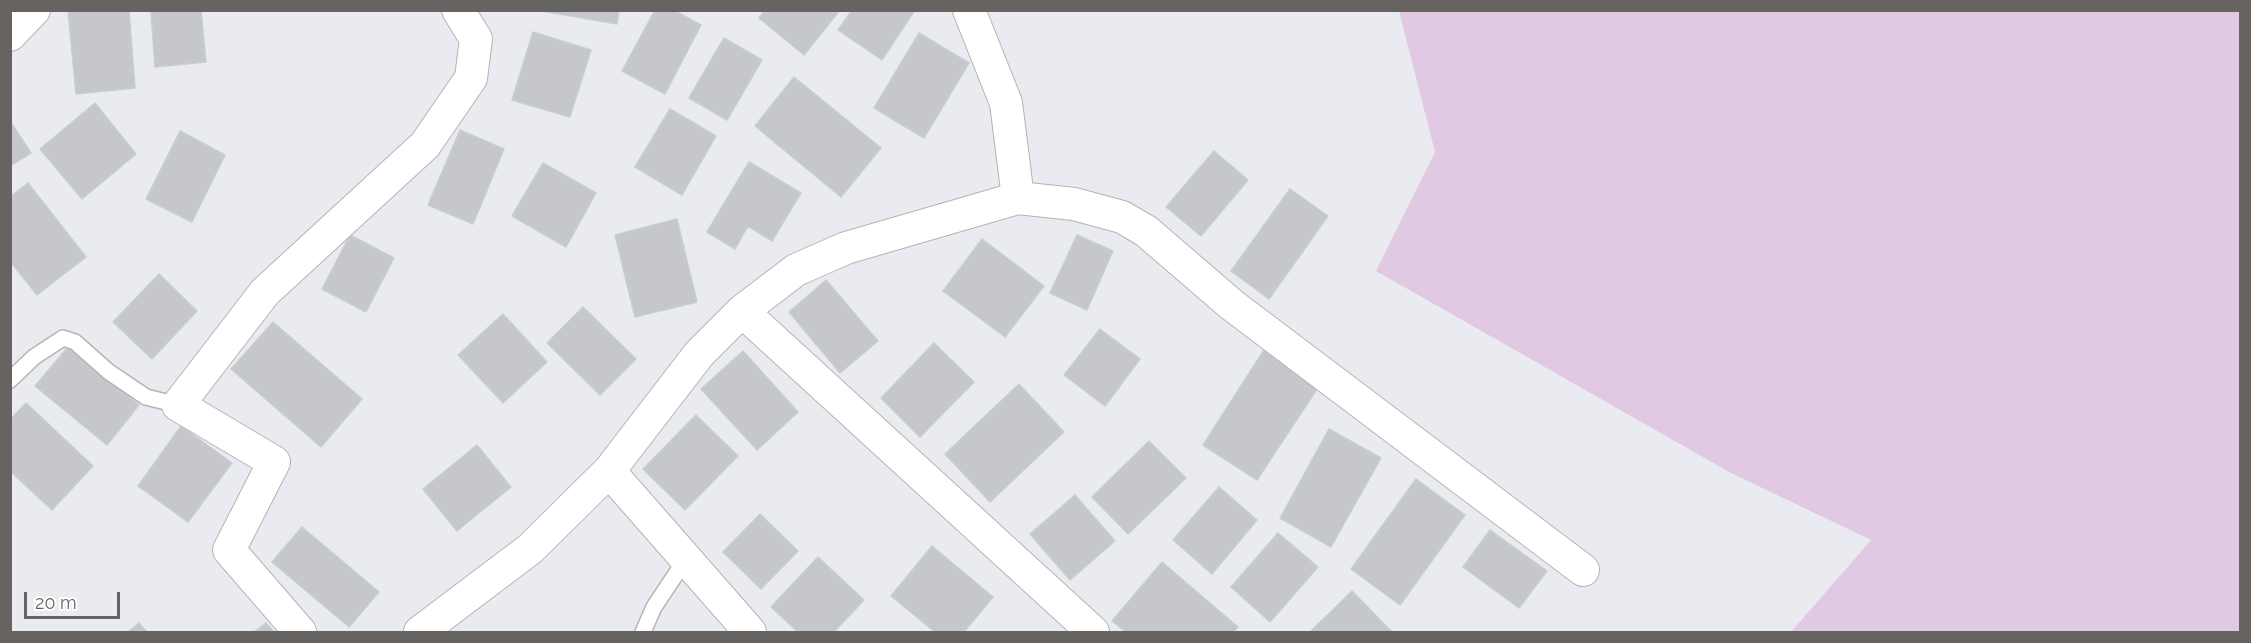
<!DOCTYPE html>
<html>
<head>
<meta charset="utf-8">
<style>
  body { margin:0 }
  #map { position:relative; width:2251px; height:643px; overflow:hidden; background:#e9ebf0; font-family:Raleway,sans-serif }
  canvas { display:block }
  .frame { position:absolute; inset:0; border:12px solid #676360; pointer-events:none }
  .scale { position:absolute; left:24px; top:592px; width:96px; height:27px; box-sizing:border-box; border:3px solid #676360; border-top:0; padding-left:8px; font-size:18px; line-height:21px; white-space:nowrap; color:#676360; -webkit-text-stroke:4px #fff; paint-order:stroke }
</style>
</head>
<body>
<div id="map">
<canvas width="2251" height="643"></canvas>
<div class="frame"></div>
<div class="scale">20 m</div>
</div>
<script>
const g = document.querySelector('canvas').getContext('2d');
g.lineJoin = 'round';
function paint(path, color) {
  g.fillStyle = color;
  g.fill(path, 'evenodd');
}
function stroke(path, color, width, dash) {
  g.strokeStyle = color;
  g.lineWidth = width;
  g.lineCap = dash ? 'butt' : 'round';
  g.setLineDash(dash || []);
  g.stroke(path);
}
paint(new Path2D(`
  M1399,11H2240V632H1791L1871,540L1731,473L1376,271L1435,152Z`), '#e1c9e4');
const building = new Path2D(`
  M68,10H129L135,88L76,94Z
  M151,10H201L206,62L155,67Z
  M536,10H619L617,24Z
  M655,10H673L701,25L665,94L622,71Z
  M765,10H840L804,55L759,18Z
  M852,10H915L882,60L838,30Z
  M533,32L591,50L570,117L512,100Z
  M919,33L969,63L924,138L874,108Z
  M724,38L762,60L727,120L689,98Z
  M794,77L881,148L841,197L755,126Z
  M95,103L136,154L82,199L40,149Z
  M670,109L716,136L682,195L635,167Z
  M10,121L31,153L10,166Z
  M460,130L504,149L473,224L428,205Z
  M180,131L225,155L192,222L146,199Z
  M1214,151L1248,180L1201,236L1166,207Z
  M749,162L801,193L772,241L748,226L735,249L707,232Z
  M543,163L596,193L566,247L512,216Z
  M28,183L86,257L37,295L10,261V197Z
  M1290,189L1328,216L1269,299L1231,271Z
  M677,219L697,302L635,317L615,235Z
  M350,235L394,258L366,312L322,289Z
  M1077,235L1113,251L1087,310L1050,293Z
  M982,239L1044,286L1005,337L943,291Z
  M159,274L197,311L152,359L113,322Z
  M826,280L878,341L840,373L789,312Z
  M583,307L636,359L600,395L547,343Z
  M503,314L547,362L503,403L458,355Z
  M273,322L362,399L321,447L231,369Z
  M1100,329L1140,359L1105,406L1064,375Z
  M934,343L974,382L920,437L881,398Z
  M68,347L139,405L107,445L35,386Z
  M1264,350L1319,386L1257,480L1203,445Z
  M743,351L798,412L757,450L701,389Z
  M1019,384L1064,432L990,502L945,454Z
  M26,403L93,466L52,510L10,471V420Z
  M696,415L738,456L685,510L643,469Z
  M181,426L232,463L188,522L138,486Z
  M1329,429L1381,458L1331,547L1280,518Z
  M1149,441L1186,478L1128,534L1092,497Z
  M477,445L511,487L457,531L423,489Z
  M1416,479L1465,515L1400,605L1351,569Z
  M1219,487L1257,520L1212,574L1173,540Z
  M1075,495L1115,541L1070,580L1030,534Z
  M760,514L798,551L761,589L723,552Z
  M302,527L379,592L349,627L272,562Z
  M1490,530L1547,571L1519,608L1463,567Z
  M1278,533L1318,567L1270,622L1231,587Z
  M932,546L993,597L964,632H935L891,596Z
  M818,557L864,600L834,632H798L771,607Z
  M1162,562L1238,627L1233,632H1126L1112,621Z
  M1352,591L1392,632H1310Z
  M139,623L147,632H128Z
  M266,623L274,632H254Z`);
paint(building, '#c5c7cc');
stroke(building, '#c8cdd4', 1.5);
const lane = new Path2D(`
  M10,380L34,357L63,338L75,342L109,372L146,397L178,405
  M643,632L654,607L686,559`);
const street = new Path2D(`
  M969,10L1006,103L1018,198
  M10,35L34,10
  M742,311L1093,632
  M609,471L750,632
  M300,632L229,550L274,462L178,405L265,292L425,145L471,78L476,39L458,10
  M420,632L530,549L609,471L699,354L742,311L796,270L846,248L1018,198L1074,204L1122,217L1146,231L1232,305L1583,570`);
stroke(lane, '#b6b4b1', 18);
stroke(street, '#b6b4b1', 34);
stroke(lane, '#fff', 15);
stroke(street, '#fff', 32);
</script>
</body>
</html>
